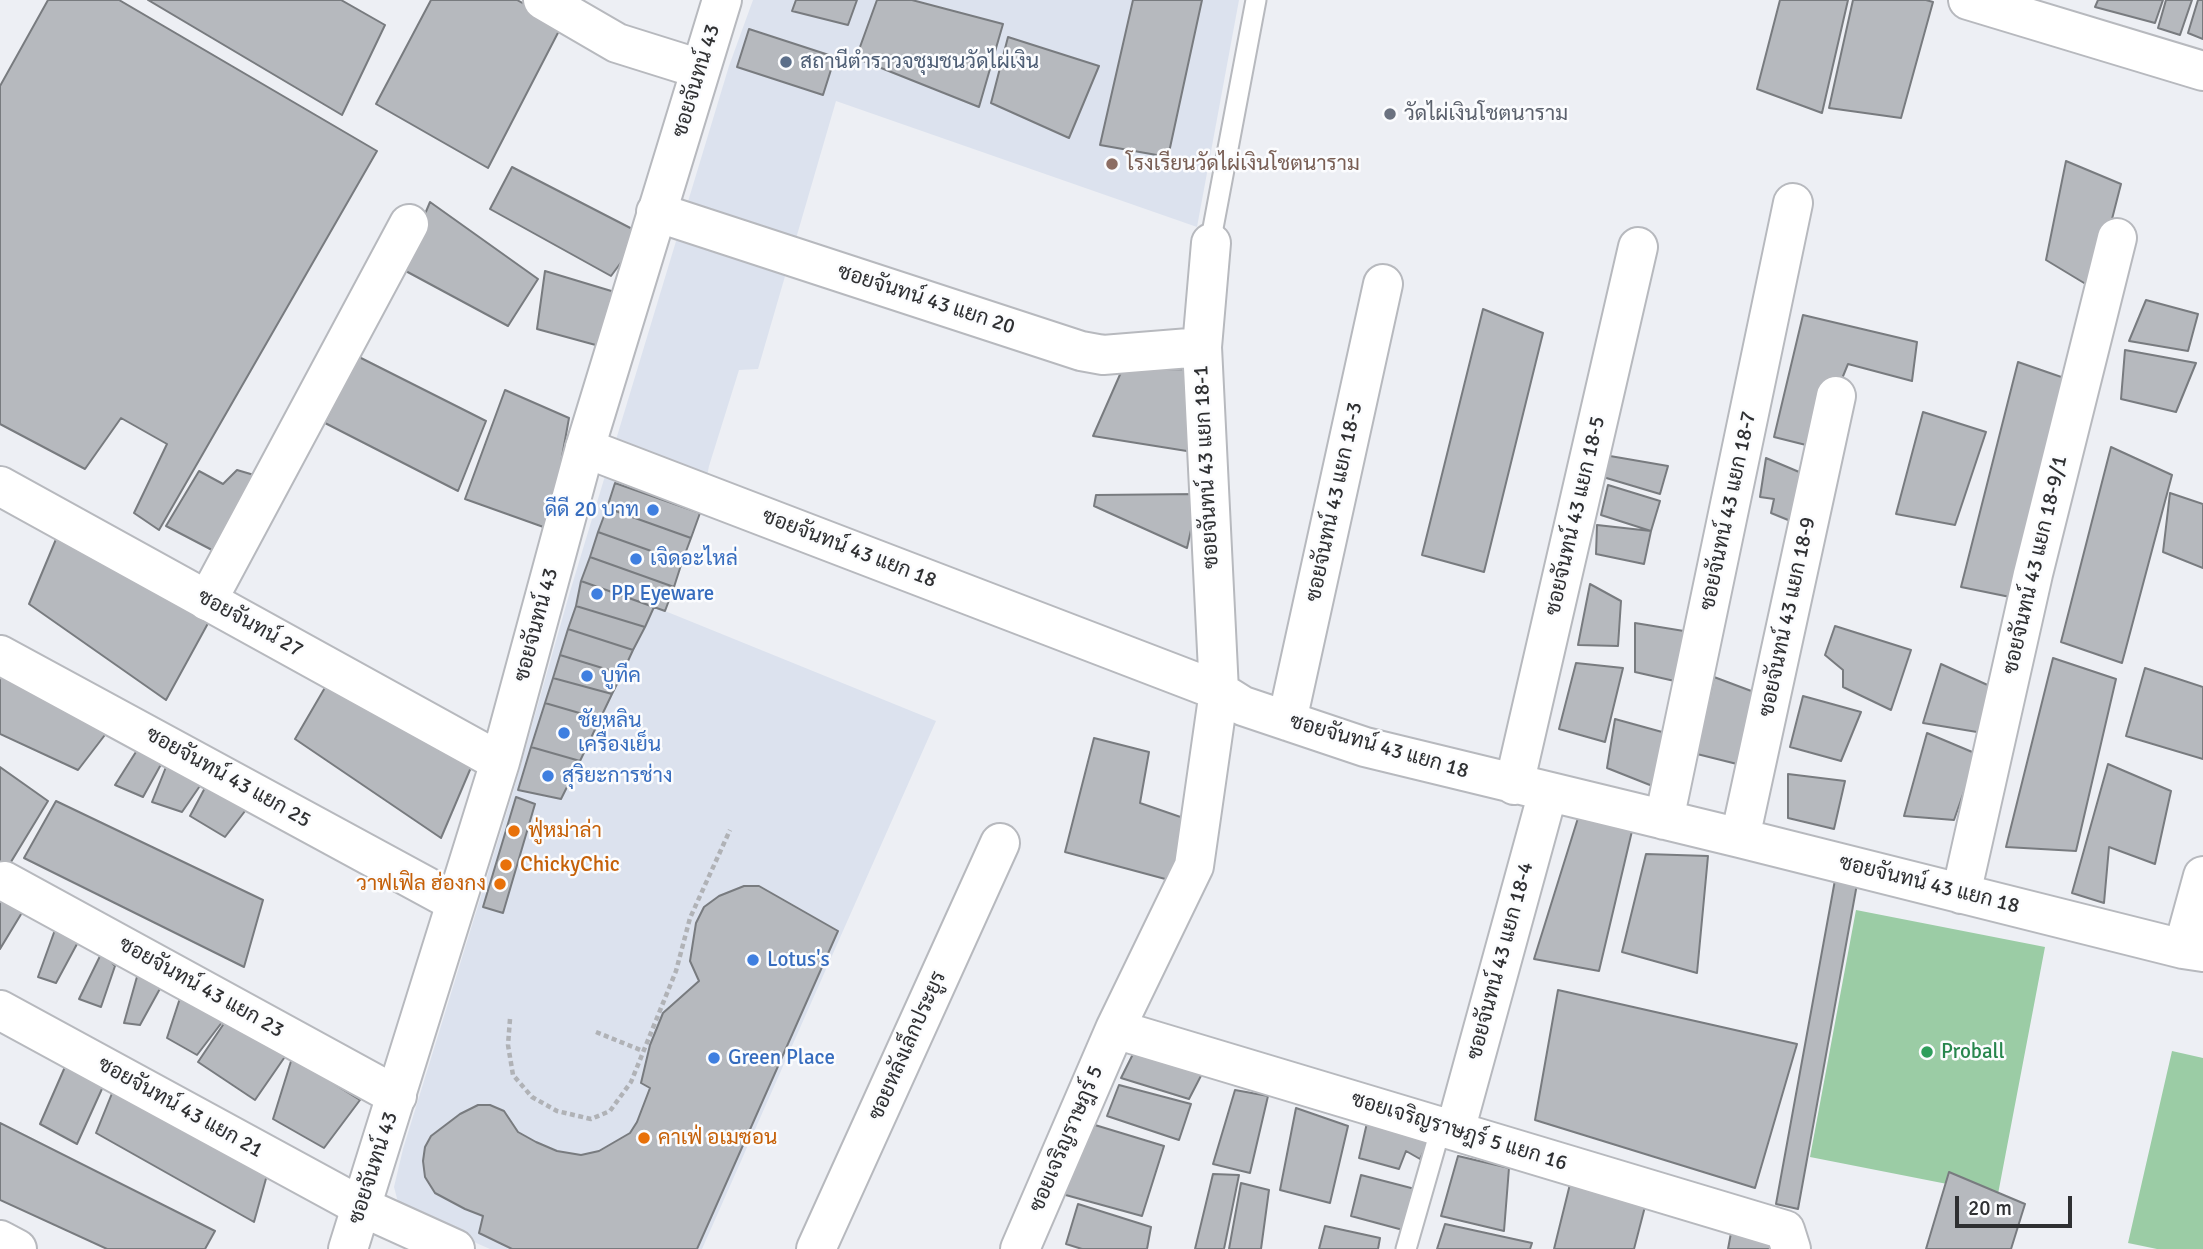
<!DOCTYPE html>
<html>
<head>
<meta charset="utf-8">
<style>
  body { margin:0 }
  #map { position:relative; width:2203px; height:1249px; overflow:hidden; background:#edeff4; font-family:Signika,sans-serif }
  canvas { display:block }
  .scale { position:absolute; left:1955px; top:1196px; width:117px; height:32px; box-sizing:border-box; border:4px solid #2f3032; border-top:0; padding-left:9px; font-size:21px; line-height:24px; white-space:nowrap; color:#2f3032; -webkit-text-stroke:5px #fbfcfe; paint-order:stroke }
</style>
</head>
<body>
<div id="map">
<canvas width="2203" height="1249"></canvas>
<div class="scale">20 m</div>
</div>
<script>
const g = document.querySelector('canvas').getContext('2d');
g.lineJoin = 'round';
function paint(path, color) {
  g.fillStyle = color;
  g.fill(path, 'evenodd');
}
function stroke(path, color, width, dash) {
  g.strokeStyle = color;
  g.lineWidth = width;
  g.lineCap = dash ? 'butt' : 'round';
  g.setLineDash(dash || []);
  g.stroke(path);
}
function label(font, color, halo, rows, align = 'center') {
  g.font = font + ' Signika,Sarabun,sans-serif';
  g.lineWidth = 5;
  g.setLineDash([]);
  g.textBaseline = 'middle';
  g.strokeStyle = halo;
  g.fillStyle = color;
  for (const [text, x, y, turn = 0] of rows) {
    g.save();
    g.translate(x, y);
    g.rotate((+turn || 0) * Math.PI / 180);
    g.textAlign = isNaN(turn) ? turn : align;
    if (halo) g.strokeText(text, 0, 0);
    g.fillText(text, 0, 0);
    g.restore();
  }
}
paint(new Path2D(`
  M753,0H1239L1197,227L836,101L758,369L739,370L709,466L700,513L665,611L936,721L702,1249H490L400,1210L394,1187L403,1149L514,789L569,595L729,66Z`), '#dce2ee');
paint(new Path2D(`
  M1856,910L2045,947L1998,1194L1810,1157Z
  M2172,1051L2203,1058V1249H2157L2128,1243Z`), '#9bcca5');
const building = new Path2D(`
  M48,0H119L377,151L159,530L134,513L167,444L121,418L85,469L0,424V86Z
  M148,0H341L385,25L342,115Z
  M431,0H517L562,25L488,168L376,104Z
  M796,0H857L848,25L792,11Z
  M877,0H912L1003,24L979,107L856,58Z
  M1133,0H1202L1168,157L1100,145Z
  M1780,0H1848L1822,113L1757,89Z
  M1853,0H1926L1933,2L1901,118L1829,108Z
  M2098,0H2163L2155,23L2095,7Z
  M2166,0H2192L2180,35L2158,28Z
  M2198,0H2203V39L2188,33Z
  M749,29L835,57L823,95L737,67Z
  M1008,37L1099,66L1069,138L991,103Z
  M2066,161L2121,184L2094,289L2046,260Z
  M512,167L642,234L611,276L490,209Z
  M430,202L538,279L508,326L402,269Z
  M545,271L618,293L603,347L537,329Z
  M2146,300L2198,314L2188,351L2129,341Z
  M1483,309L1543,333L1484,572L1422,555Z
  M1803,315L1917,342L1912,381L1848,364L1814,447L1774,437Z
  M2125,350L2196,363L2176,412L2121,399Z
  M357,356L486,421L458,491L325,423Z
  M2018,362L2070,380L2010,597L1961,587Z
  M1192,369L1193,452L1093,436L1122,370Z
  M505,390L569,418L549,529L465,499Z
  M1923,412L1986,432L1955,525L1896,514Z
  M2111,447L2172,475L2122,663L2061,642Z
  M1610,456L1668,466L1660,494L1603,477Z
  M1766,458L1811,477L1793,522L1771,513L1774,499L1760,497Z
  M237,470L254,475L212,550L166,526L199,471L223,484Z
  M615,483L700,513L691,538L607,508Z
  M1608,485L1660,501L1651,531L1601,515Z
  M2170,493L2203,504V568L2163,552Z
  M1199,494L1187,548L1094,506L1096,495Z
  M607,508L691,538L682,562L598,532Z
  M1597,525L1651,531L1644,564L1596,554Z
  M59,532L212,616L166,700L29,604Z
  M598,532L682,562L674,587L590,557Z
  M590,557L674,587L665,611L581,581Z
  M581,581L654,607L645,627L576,606Z
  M1590,584L1621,601L1618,646L1578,645Z
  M576,606L645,627L633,650L568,629Z
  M1635,623L1690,632L1679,682L1635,672Z
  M1835,626L1911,650L1891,710L1843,687V670L1825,655Z
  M568,629L633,650L622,674L560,655Z
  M560,655L622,674L612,694L553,678Z
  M2053,658L2116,679L2076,851L2006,847Z
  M1576,663L1623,668L1605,742L1559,729Z
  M1941,664L1992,687L1983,733L1923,723Z
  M0,667L111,727L78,770L0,734Z
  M2145,668L2203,687V759L2126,736Z
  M1714,677L1762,695L1741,765L1697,754Z
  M553,678L612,694L600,719L545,703Z
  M330,679L475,758L441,838L295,739Z
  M1803,696L1861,712L1841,761L1790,747Z
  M545,703L600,719L580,761L531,747Z
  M1615,719L1673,735L1655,787L1607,768Z
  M1927,733L1977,754L1954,820L1904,816Z
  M1094,738L1149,752L1140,803L1195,822L1169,880L1065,852Z
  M141,744L164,759L143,797L115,785Z
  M531,747L580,761L561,799L518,790Z
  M168,762L204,780L182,812L152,802Z
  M2108,764L2171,791L2155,864L2109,847L2104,903L2072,893Z
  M0,767L48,801L0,880Z
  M1788,774L1845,781L1834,829L1788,818Z
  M207,784L252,802L225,837L190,816Z
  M516,797L535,804L503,913L483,907Z
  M56,801L263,900L244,967L24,858Z
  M1578,818L1632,831L1599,971L1534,959Z
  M1646,854L1708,856L1697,973L1622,952Z
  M1835,880L1857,884L1798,1209L1776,1204Z
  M744,886H759L838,931L697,1249H512L479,1233L483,1216L465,1209L435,1193L425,1177L423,1161L425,1147L431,1136L460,1114L478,1105H490L504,1111L518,1132L536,1142L557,1151L581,1155L599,1151L630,1133L637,1122L650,1088L641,1083L650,1045L663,1013L699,981L690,961L696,923L704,907L719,896Z
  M0,897L26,906L0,949Z
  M56,927L84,931L56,983L38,977Z
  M102,952L115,966L101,1007L79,999Z
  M140,966L162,985L140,1025L124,1023Z
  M1558,990L1797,1044L1755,1188L1535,1120Z
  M182,992L226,1017L197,1055L167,1038Z
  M229,1016L291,1048L255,1100L198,1062Z
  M1135,1050L1205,1068L1189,1099L1121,1078Z
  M292,1058L360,1100L324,1148L273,1119Z
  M68,1060L106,1080L77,1144L40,1124Z
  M1119,1085L1191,1104L1179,1140L1107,1116Z
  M115,1086L267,1175L254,1222L96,1133Z
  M1235,1090L1268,1096L1250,1173L1213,1164Z
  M1296,1108L1348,1126L1330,1203L1280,1190Z
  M1369,1114L1430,1138L1420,1159L1406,1151L1399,1169L1359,1158Z
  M0,1123L215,1231L205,1249H107L0,1200Z
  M1095,1125L1164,1146L1142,1216L1062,1194Z
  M1458,1156L1509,1168L1504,1231L1441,1216Z
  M1949,1172L2025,1204L2011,1249H1926Z
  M1213,1174L1239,1175L1224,1249H1195Z
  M1361,1175L1415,1189L1403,1230L1351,1216Z
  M1572,1176L1648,1195L1634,1249H1554Z
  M1241,1183L1269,1190L1261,1249H1229Z
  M1078,1204L1151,1227L1147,1249H1082L1066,1244Z
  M1445,1224L1532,1243L1530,1249H1437Z
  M1325,1226L1380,1238L1378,1249H1319Z
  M1731,1233L1787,1249H1728Z`);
paint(building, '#b6b9be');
stroke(building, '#787b7f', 2);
const service = new Path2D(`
  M1213,228L1256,0
  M1406,1249L1441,1127`);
const minor = new Path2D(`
  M543,0L617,43L700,69
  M1968,0L2203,71
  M656,212L1081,351L1103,355L1202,347
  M585,448L1219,691L1243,706L1365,747L1740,838L2183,949L2203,952
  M207,601L409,224
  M0,655L455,902
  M1287,721L1383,284
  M1514,785L1638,247
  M1664,820L1793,203
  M1740,838L1836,396
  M4,881L397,1096
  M1961,894L2033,574L2117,238
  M2183,949L2203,876
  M0,1010L360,1206L455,1249
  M1115,1029L1785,1230L1791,1249
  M1455,1131L1548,792
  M0,1240L17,1249
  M816,1249L1000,843
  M1020,1249L1115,1029L1194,866L1219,691L1202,347L1211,243`);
const tertiary = new Path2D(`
  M0,486L500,762
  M348,1249L500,762L585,448L722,0`);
stroke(service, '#b7b9be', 23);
stroke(minor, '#b7b9be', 42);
stroke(tertiary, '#b7b9be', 42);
stroke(new Path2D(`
  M510,1019L508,1045L513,1075L532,1097L557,1111L591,1119L610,1111L631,1082L676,971L690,918L730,830
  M596,1032L643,1051`), '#b0b2b6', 4.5, [5, 3.5]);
stroke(service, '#fff', 19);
stroke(minor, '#fff', 38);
stroke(tertiary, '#fff', 38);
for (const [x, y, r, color] of [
  [786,62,7,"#5c6f8a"],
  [1390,114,7,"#6b7280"],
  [1112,164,7,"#8d6e63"],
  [653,510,7,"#3f7fe0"],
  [636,559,7,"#3f7fe0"],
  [597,594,7,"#3f7fe0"],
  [587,676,7,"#3f7fe0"],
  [564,733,7,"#3f7fe0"],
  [548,776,7,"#3f7fe0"],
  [514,831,7,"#e8710a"],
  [506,865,7,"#e8710a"],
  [500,884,7,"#e8710a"],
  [753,960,7,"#3f7fe0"],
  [1927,1052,7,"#2e9e5b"],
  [714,1058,7,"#3f7fe0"],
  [644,1138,7,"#e8710a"]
]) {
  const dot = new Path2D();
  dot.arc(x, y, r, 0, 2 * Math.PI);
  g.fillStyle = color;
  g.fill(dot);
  stroke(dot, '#fbfcfe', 2.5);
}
label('21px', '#4e5e75', '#fbfcfe', [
  ["สถานีตำราวจชุมชนวัดไผ่เงิน",800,62]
], 'left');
label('21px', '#2f3032', '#fbfcfe', [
  ["ซอยจันทน์ 43",697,81,-73],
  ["ซอยจันทน์ 43 แยก 20",926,300,18],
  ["ซอยจันทน์ 43 แยก 18-1",1207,467,-93],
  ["ซอยจันทน์ 43 แยก 18-3",1335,502,-78],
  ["ซอยจันทน์ 43 แยก 18-7",1729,511,-78],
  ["ซอยจันทน์ 43 แยก 18-5",1576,516,-77],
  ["ซอยจันทน์ 43 แยก 18",849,549,21],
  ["ซอยจันทน์ 43 แยก 18-9/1",2036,565,-77],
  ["ซอยจันทน์ 43 แยก 18-9",1788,617,-78],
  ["ซอยจันทน์ 27",250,624,29],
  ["ซอยจันทน์ 43",537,625,-75],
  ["ซอยจันทน์ 43 แยก 18",1379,747,16],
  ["ซอยจันทน์ 43 แยก 25",228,778,29],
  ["ซอยจันทน์ 43 แยก 18",1929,885,14],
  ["ซอยจันทน์ 43 แยก 18-4",1501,961,-75],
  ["ซอยจันทน์ 43 แยก 23",201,988,29],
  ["ซอยหลังเล็กประยูร",908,1046,-66],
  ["ซอยจันทน์ 43 แยก 21",180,1108,29],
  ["ซอยเจริญราษฎร์ 5 แยก 16",1459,1132,17],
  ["ซอยเจริญราษฎร์ 5",1067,1139,-67],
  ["ซอยจันทน์ 43",374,1168,-72]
]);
label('21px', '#5b616d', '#fbfcfe', [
  ["วัดไผ่เงินโชตนาราม",1404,114]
], 'left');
label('21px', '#785e54', '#fbfcfe', [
  ["โรงเรียนวัดไผ่เงินโชตนาราม",1126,164]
], 'left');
label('21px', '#366cbe', '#fbfcfe', [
  ["ดีดี 20 บาท",639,510,"right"],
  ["เจิดอะไหล่",650,559],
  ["PP Eyeware",611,594],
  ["บูทีค",601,676],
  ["ชัยหลิน",578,721],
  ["เครื่องเย็น",578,745],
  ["สุริยะการช่าง",562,776],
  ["Lotus's",767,960],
  ["Green Place",728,1058]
], 'left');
label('21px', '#c56008', '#fbfcfe', [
  ["ฟู่หม่าล่า",528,831],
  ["ChickyChic",520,865],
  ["วาฟเฟิล ฮ่องกง",486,884,"right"],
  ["คาเฟ่ อเมซอน",658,1138]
], 'left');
label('21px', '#27864d', '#fbfcfe', [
  ["Proball",1941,1052]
], 'left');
</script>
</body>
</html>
